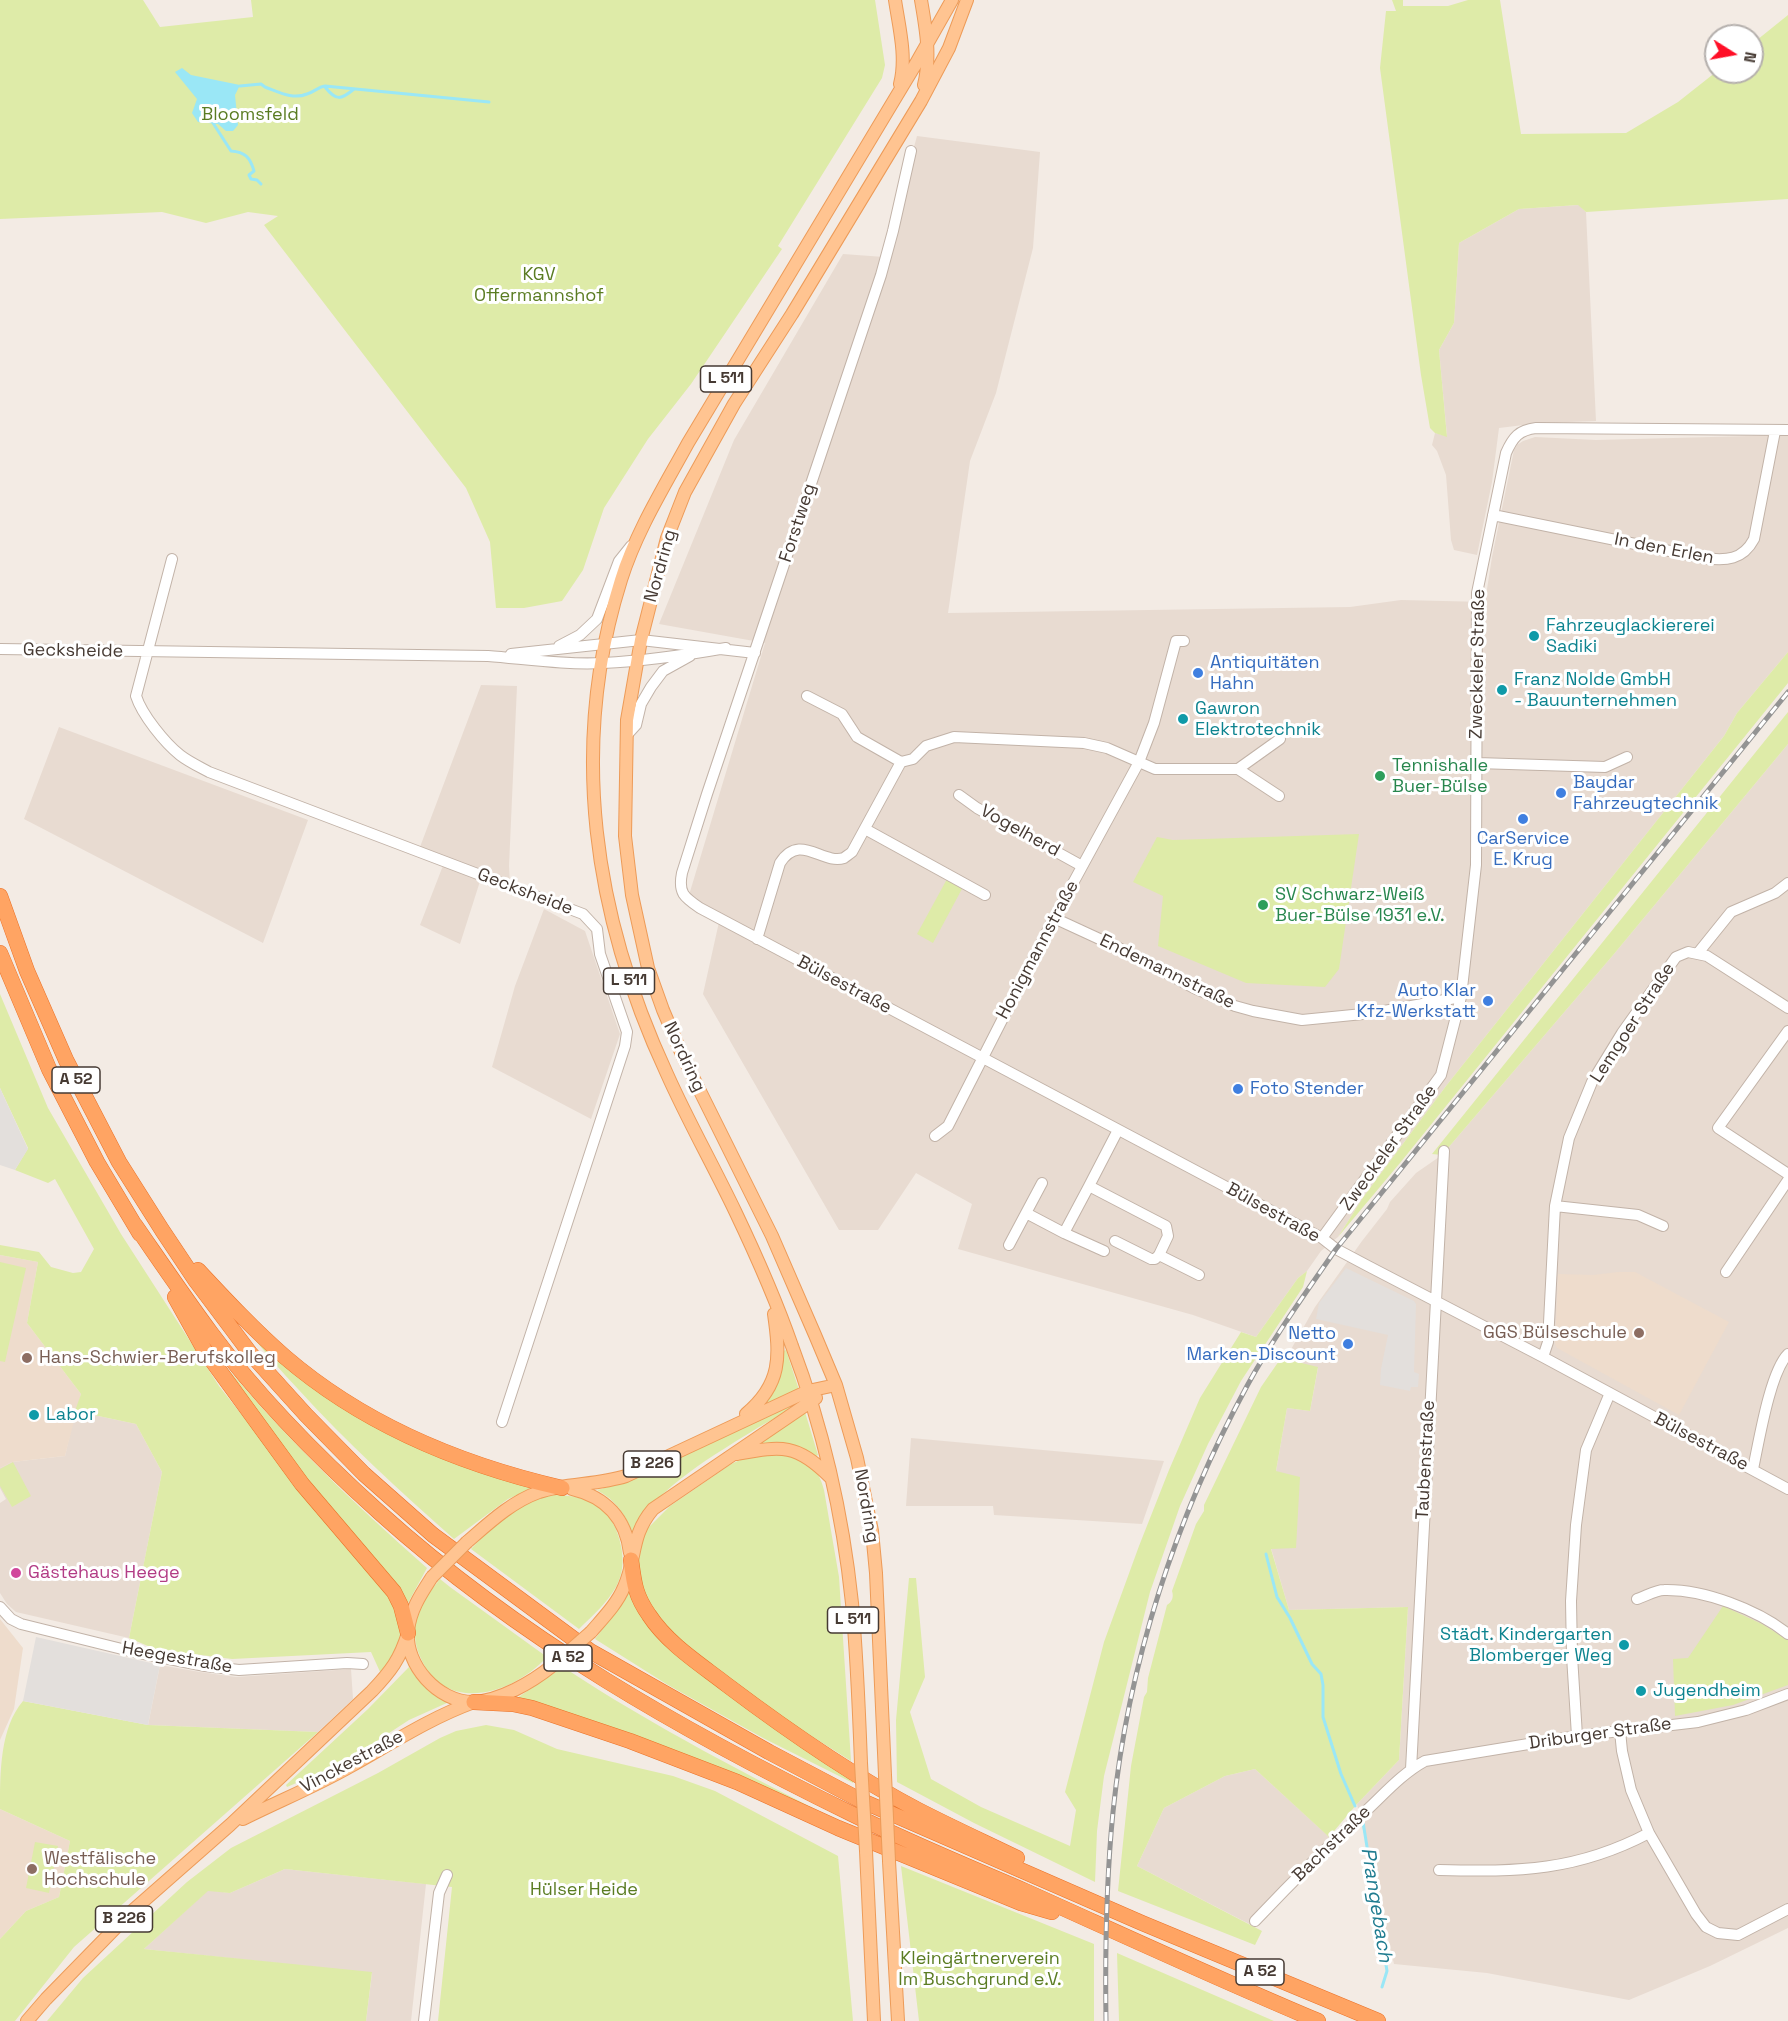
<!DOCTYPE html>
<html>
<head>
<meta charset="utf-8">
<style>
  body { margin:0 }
  #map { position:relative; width:1788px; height:2021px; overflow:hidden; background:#f3ebe4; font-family:"Space Grotesk",sans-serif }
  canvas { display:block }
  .north { position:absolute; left:1704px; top:24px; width:60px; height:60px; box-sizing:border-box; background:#fff; border:2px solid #b5b0ad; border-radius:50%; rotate:101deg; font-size:16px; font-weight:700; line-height:24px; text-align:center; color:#463a33 }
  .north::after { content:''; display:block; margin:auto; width:21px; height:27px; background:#ff0f27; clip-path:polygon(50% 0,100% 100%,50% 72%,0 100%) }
</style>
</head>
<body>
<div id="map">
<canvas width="1788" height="2021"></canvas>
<div class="north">N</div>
</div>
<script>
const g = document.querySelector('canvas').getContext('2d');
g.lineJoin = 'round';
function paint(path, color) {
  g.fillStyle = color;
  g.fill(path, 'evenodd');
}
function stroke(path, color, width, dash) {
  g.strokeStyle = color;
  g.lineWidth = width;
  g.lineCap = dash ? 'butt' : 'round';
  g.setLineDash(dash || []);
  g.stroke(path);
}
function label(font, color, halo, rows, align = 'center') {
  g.font = font + ' "Space Grotesk",sans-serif';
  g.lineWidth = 6;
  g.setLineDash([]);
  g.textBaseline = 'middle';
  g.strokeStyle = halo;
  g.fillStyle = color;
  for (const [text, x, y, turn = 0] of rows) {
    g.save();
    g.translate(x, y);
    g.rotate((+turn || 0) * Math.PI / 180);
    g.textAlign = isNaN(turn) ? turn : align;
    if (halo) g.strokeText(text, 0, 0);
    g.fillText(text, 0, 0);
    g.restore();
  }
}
paint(new Path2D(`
  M917,136L1040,152L1033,248L996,393L970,461L948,613L1350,607L1401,600L1485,602L1492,557L1514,450L1517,445L1523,441L1535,437L1596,440L1788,435V652L1737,713L1724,736L1446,1086L1364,1196L1338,1237L1321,1251L1307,1271L1298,1278L1256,1337L1193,1315L958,1249L972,1204L916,1173L878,1230H839L703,994L719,922L689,895L765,643L659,624L734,440L843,254L884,257Z
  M1579,205L1586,212L1596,421L1540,423L1499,428L1492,482L1477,555L1454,550L1451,540L1446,475L1437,451L1432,445L1435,433L1447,436L1439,350L1454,323L1459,243L1519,209Z
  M481,685L517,686L509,866L510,884L482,875L460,944L420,925L444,863L420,847Z
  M59,727L308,820L263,943L24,819Z
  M1788,744V1928L1710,1966L1629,2000L1487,1973L1394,1964L1357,1804L1399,1760L1408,1607L1289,1610L1271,1548H1296L1276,1471L1287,1408L1310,1411L1318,1368L1285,1360L1315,1307L1362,1241L1387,1209L1390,1202L1416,1173L1442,1155L1614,954Z
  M544,909L585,931L620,1034L591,1119L492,1067L515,986Z
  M75,1411L136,1424L162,1472L129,1638L16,1612L7,1604L0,1593V1503L6,1499L0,1488V1468L12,1462L65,1456Z
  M911,1438L1164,1461L1142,1524L994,1515L993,1506H906Z
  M160,1665L200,1672L236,1677L351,1669L353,1699L318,1732L148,1725Z
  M1255,1769L1337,1844L1255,1927L1137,1866L1164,1808L1225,1776Z
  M285,1869L426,1884L411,2021H366L372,1973L144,1949L208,1890L230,1893Z`), '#e8dbd1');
paint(new Path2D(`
  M0,1255L38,1262L27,1323L81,1394L65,1456L12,1462L0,1468Z
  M1619,1272H1635L1729,1322L1679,1415L1557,1348L1555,1344L1558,1274L1593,1275Z
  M0,1619L23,1648L14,1709L0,1740Z
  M0,1809L70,1841L59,1897L26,1911L0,1939Z`), '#eedccc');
paint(new Path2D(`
  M0,0H143L160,27L253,17L251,0H875L885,65L882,78L778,246L782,249L691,384L648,439L604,508L583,570L562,601L524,608H496L490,542L466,488L264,225L278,216L248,212L206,223L162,212L0,219Z
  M1392,0H1403V6H1448L1468,0H1500L1521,134L1626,133L1678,102L1716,72H1752V44L1788,15V199L1586,212L1578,205L1519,209L1459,243L1454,323L1439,350L1447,437L1435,433L1430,428L1421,375L1380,68L1386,11H1396Z
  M1788,652V683L1400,1163L1338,1237L1364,1196L1446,1086L1724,736L1737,713Z
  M1788,712V744L1614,954L1442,1155L1432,1154Z
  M1359,834L1339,969L1325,987L1246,983L1158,946L1163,896L1133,882L1157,837L1173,840Z
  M947,879L963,887L933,943L917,934Z
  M0,994L48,1108L121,1234L219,1386L320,1514L385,1589L395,1605L401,1625L399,1645L392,1660L381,1674L371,1652L232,1659L155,1649L129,1638L162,1472L136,1424L75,1411L81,1394L27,1323L38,1262L0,1255V1245L39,1252L51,1267L73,1273L81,1272L94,1249L55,1179L48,1183L15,1170L28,1148L0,1088Z
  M0,1262L26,1268L5,1362L0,1361Z
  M1307,1271L1303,1287L1241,1381L1208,1444L1180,1506L1150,1592L1104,1776L1097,1831L1095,1882L974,1823L897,1782L896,1720L909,1578H916L925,1677L910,1712L931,1779L981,1807L1070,1846L1076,1810L1065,1792L1104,1642L1139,1546L1169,1470L1200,1398L1241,1332L1256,1337L1298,1278Z
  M250,1333L313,1386L537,1486L508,1499L454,1539C400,1491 347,1443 298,1389C281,1371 265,1353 250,1333Z
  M211,1349C277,1429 349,1500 427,1568L408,1603L312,1487Z
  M786,1350L799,1390L783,1396L758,1409L783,1351Z
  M1281,1358L1318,1367L1310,1411L1287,1408L1276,1471L1300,1477L1296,1548L1271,1549L1289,1610L1408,1607L1399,1760L1357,1804L1329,1837L1255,1769L1225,1776L1164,1808L1137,1866L1262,1931L1255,1945L1118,1891L1131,1766L1144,1697L1147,1692L1148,1678L1167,1605C1172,1602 1174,1597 1172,1591L1196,1524L1204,1511V1505L1261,1387Z
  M801,1400C793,1410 771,1420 759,1427C713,1456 661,1484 632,1532C625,1513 615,1500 597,1490L630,1481L791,1401Z
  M805,1412L818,1455L815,1457L782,1443L758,1444Z
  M785,1450C806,1459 818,1466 824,1490L839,1577L851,1761L767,1708L672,1633L653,1612L642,1590L636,1558L647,1529L670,1506L731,1464L756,1453Z
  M13,1462L31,1496L12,1507L0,1486V1469Z
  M554,1495C590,1495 614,1509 621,1546C624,1560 623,1574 616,1587C607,1603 592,1616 579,1629L471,1549C494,1525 519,1501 554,1495Z
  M440,1579L450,1587L547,1657C512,1695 443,1716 419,1654C413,1639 413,1620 421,1605C425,1596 434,1587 440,1579Z
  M628,1589C637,1614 647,1625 665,1643L853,1777V1783L763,1738L668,1685L595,1639L620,1606Z
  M1723,1606L1762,1624L1788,1640V1685L1733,1705L1675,1716L1673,1659L1688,1658Z
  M409,1667C419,1683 430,1695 449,1702L409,1720L360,1752L322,1772L287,1787L286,1785L368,1709Z
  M563,1667C654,1727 750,1776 846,1825L517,1698Z
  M23,1701L148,1725L318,1732L74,1947L15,2021H0V1939L26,1911L59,1897L70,1841L0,1809C0,1772 0,1728 23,1701Z
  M486,1725L514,1730L557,1749L673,1776L715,1791L838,1856L853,2021H438L452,1887L285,1869L230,1893L208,1891L144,1949L372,1972L366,2021H47L83,1978L187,1882L231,1848L378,1773L440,1738L456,1731Z
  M35,1842L58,1846L49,1893L26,1888Z
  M901,1866L1094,1944V2021H919Z
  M1117,1953L1274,2021H1119Z`), '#deeba8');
paint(new Path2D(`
  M0,1088L28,1149L15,1170L0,1165Z
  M1346,1268L1414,1301L1416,1304L1414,1372L1419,1374L1418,1387H1411L1410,1391L1380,1385L1381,1369L1388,1335L1316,1319L1319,1303Z
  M36,1637L160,1665L148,1725L23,1701Z`), '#e3dfdc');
paint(new Path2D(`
  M182,68L191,75L240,85L235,95L238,125L233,131H226L218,124L198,122L192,113L197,99L175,72Z`), '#9ae7f6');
stroke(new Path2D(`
  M240,86L261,84L265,87C279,92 293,100 307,94C314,92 318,87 325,86L489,102
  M325,87C336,101 341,100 354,89
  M213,123L231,151C245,152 250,157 254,171L249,175L251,179L257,180L261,184
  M1266,1554L1277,1597L1290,1618L1312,1664L1321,1674L1323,1685V1717L1341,1774L1355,1806
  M1363,1822L1387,1971L1382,1987`), '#9ae7f6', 3);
const minor = new Path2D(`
  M911,151L893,231L881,275L707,794L682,873C678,893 684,897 700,908L1266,1208L1322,1238L1336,1249L1368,1266L1543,1357L1788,1489
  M1493,515L1704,558C1726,561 1743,560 1754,539L1775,431
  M172,559L136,696C142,715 165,743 180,755C189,762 200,767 209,772L583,914L597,929L600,954L627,1032L625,1046L502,1422
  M559,646L580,635L597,619L619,561L631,546
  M0,649L488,656C526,659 565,665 603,663C644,661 686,655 726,648
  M511,654L641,640L755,653
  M807,696L842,714L857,737L901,762
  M626,736L636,725L641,704L651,687L663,671L690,656
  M1477,763L1605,767L1627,757
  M1238,769L1279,796
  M959,795L977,808L1082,866
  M865,829L985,895
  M1054,918L1119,948L1194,988L1235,1006L1253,1011L1302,1020L1373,1013L1461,997
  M757,939L780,863C800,832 822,865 844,858C845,857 851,853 852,852L901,762L913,759L926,746L954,737L1084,743L1107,748L1155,769H1238L1280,739
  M1698,953L1731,912L1775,893L1788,883
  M1788,1031L1718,1128L1788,1174
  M1118,1130L1089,1186L1166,1226L1168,1236L1159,1255
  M935,1136L948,1126L1054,918L1139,762L1154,723L1176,641H1184
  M1555,1206L1638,1215L1663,1226
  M1026,1213L1042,1183
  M1064,1233L1104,1251
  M1322,1238L1441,1075L1461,997L1476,865L1477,593L1506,453C1513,437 1519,430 1536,428L1788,430
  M1115,1241L1151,1259H1155L1159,1255L1199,1275
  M1009,1245L1026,1213L1064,1233L1089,1186
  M1726,1272L1788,1180
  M1543,1357L1548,1342L1555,1206L1569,1138L1592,1082L1622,1033L1676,957L1688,952L1707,956L1788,1008
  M1753,1469C1759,1441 1770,1372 1788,1354
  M1637,1599C1646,1596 1656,1590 1664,1590C1704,1589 1758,1610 1788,1634
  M0,1607L11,1619L21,1624L134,1652L205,1666L239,1670L347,1663L363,1664
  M1620,1731L1622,1751L1631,1790L1649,1833L1696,1914L1706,1927L1718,1933L1738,1935L1788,1909
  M1577,1736L1572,1656L1571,1601L1576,1525L1586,1450L1610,1393
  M1411,1769L1444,1151
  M1439,1870C1519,1872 1577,1871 1649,1833
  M1255,1921C1292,1882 1329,1845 1368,1809C1386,1792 1403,1773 1425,1761L1577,1736L1698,1722L1746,1710L1788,1694
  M424,2021L439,1893L447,1875`);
const major = new Path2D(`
  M895,0C899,27 907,57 900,84
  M921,0C926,29 931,56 924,85
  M746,1414C782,1384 780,1356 774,1314
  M737,1454C782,1446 796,1443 830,1477
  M572,1489C606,1497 626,1519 630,1553
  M467,1542C489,1523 511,1502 539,1492C567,1483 598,1485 626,1476L808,1391L836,1385
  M432,1577C421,1594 410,1610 408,1631C405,1665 438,1702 473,1702C500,1701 532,1682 552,1666
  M591,1632C603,1618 617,1604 624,1587C637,1558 630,1536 653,1509L816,1398
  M861,1763C859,1710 857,1656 852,1603C843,1516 823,1428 792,1346C776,1300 756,1255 735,1211C713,1165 688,1121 667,1074C594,917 568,748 621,580C636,532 664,487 688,443L914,67L952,0
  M885,1775L876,1573L872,1531L857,1458L836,1385L815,1335L772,1236L683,1057L663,1010L648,968L632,895L625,836L627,720L641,640L667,538L685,492L734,404L792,314L921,101L949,48L967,0
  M243,1819C279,1801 316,1786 351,1766C392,1743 430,1718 474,1702
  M866,1851L874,2021
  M889,1861L898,2021
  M27,2021L46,1999L131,1912L230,1825L372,1691C391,1671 400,1659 408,1633`);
const highway = new Path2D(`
  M0,896L27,971L66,1060L119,1162L162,1230L196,1281L250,1353L306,1415L364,1474L433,1535L590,1651L769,1752L860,1800L1142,1923L1378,2021
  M0,953L49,1069L97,1162L140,1234
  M135,1225C160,1261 185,1298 211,1333C257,1395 322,1461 380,1513C520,1639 684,1732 852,1814C908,1842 967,1866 1025,1891C1123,1935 1220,1980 1318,2021
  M198,1270C226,1300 254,1330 285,1357C363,1424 462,1465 562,1488
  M175,1297L205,1351L302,1484L394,1592L401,1606L408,1633
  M631,1560C634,1583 635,1595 649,1615C668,1644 700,1664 727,1685C788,1731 851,1775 918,1810C951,1827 984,1842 1017,1858
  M474,1702L513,1704L532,1708L630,1741L737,1782L838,1828L1021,1903L1052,1912`);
stroke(minor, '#c2b3a8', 12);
stroke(major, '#ed9b58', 14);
stroke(highway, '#ea7127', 16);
stroke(minor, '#fff', 10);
stroke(major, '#ffc491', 12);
stroke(highway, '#ffa463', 15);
const rail = new Path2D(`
  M1106,2021C1105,1951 1106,1882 1113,1812C1128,1663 1176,1517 1247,1386C1273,1338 1305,1294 1336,1249L1788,692`);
stroke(rail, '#949494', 5);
stroke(rail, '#fff', 3, [9]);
const majorBridge = new Path2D(`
  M432,1577L467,1542
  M552,1666L591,1632
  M861,1763L866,1851
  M885,1775L889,1861`);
stroke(majorBridge, '#ed9b58', 14, []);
stroke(majorBridge, '#ffc491', 12);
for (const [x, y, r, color] of [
  [1534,636,6,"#0f9aa8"],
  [1198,673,6,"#3f7fe0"],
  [1502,690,6,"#0f9aa8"],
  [1183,719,6,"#0f9aa8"],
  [1380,776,6,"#2e9e5b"],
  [1561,793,6,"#3f7fe0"],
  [1523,819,6,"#3f7fe0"],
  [1263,905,6,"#2e9e5b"],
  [1488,1001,6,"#3f7fe0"],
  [1238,1089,6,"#3f7fe0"],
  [1639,1333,6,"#8d6e63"],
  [1348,1344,6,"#3f7fe0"],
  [27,1358,6,"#8d6e63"],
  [34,1415,6,"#0f9aa8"],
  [16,1573,6,"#d1479c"],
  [1624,1645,6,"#0f9aa8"],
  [1641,1691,6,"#0f9aa8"],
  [32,1869,6,"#8d6e63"]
]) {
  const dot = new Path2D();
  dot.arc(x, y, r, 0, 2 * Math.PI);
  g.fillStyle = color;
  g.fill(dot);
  stroke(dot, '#fff', 2);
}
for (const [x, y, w] of [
  [726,379,51],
  [629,981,51],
  [76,1080,48],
  [652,1464,57],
  [853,1620,51],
  [568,1658,48],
  [124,1919,57],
  [1260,1972,48]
]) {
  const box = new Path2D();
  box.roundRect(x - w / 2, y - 13, w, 26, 4.5);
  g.fillStyle = '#fff';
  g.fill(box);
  stroke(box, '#463a33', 1.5);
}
label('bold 16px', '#463a33', null, [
  ["L 511",726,379],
  ["L 511",629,981],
  ["A 52",76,1080],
  ["B 226",652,1464],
  ["L 511",853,1620],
  ["A 52",568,1658],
  ["B 226",124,1919],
  ["A 52",1260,1972]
]);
label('18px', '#5a7c22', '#fff', [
  ["Bloomsfeld",250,115],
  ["KGV",539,275],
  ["Offermannshof",539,296],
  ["Hülser Heide",584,1890],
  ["Kleingärtnerverein",980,1959],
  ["Im Buschgrund e.V.",980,1980]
]);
label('18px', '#463a33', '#fff', [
  ["Forstweg",798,523,-72],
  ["In den Erlen",1664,549,11],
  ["Nordring",661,566,-74],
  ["Gecksheide",73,651,1],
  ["Zweckeler Straße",1478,664,-89],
  ["Vogelherd",1020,831,29],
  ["Gecksheide",525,892,21],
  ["Honigmannstraße",1038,950,-62],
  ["Endemannstraße",1167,972,26],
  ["Bülsestraße",844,985,28],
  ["Lemgoer Straße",1633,1023,-57],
  ["Nordring",684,1057,65],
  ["Zweckeler Straße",1389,1148,-54],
  ["Bülsestraße",1273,1213,29],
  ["Bülsestraße",1701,1442,28],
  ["Taubenstraße",1426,1460,-87],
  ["Nordring",866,1506,80],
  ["Heegestraße",177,1658,10],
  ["Driburger Straße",1600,1734,-8],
  ["Vinckestraße",352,1762,-28],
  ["Bachstraße",1332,1844,-44]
]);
label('18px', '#0d838f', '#fff', [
  ["Fahrzeuglackiererei",1546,626],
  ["Sadiki",1546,647],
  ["Franz Nolde GmbH",1514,680],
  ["- Bauunternehmen",1514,701],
  ["Gawron",1195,709],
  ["Elektrotechnik",1195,730],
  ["Labor",46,1415],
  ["Städt. Kindergarten",1612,1635,"right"],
  ["Blomberger Weg",1612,1656,"right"],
  ["Jugendheim",1653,1691]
], 'left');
label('18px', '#366cbe', '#fff', [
  ["Antiquitäten",1210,663],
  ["Hahn",1210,684],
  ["Baydar",1573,783],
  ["Fahrzeugtechnik",1573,804],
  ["CarService",1523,839,"center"],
  ["E. Krug",1523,860,"center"],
  ["Auto Klar",1476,991,"right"],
  ["Kfz-Werkstatt",1476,1012,"right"],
  ["Foto Stender",1250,1089],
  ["Netto",1336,1334,"right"],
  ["Marken-Discount",1336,1355,"right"]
], 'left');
label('18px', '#27864d', '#fff', [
  ["Tennishalle",1392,766],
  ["Buer-Bülse",1392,787],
  ["SV Schwarz-Weiß",1275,895],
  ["Buer-Bülse 1931 e.V.",1275,916]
], 'left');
label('18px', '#785e54', '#fff', [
  ["GGS Bülseschule",1627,1333,"right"],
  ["Hans-Schwier-Berufskolleg",39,1358],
  ["Westfälische",44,1859],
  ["Hochschule",44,1880]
], 'left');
label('18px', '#b23c85', '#fff', [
  ["Gästehaus Heege",28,1573]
], 'left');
label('italic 20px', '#1f7c90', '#fff', [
  ["Prangebach",1376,1905,81]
]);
</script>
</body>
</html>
